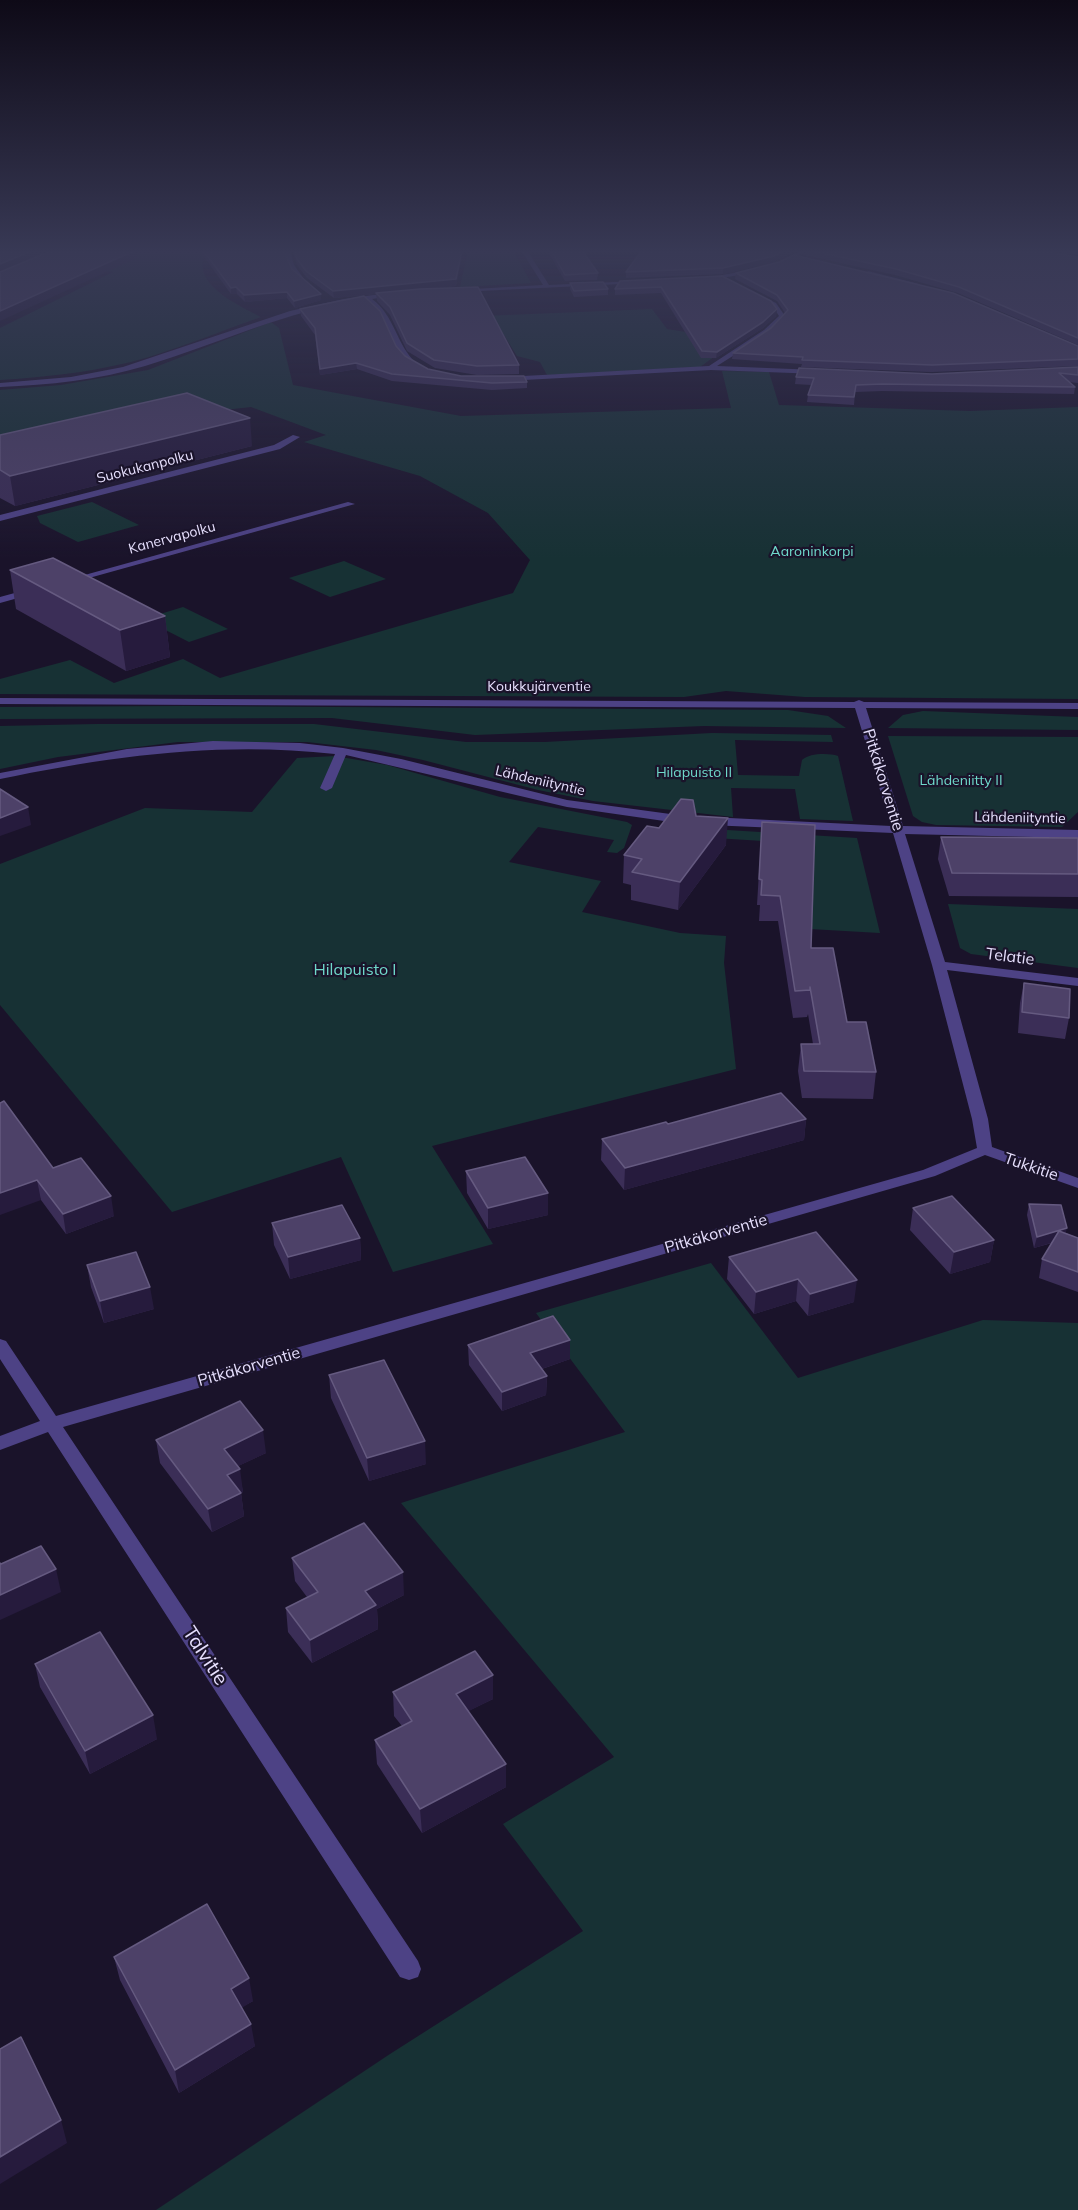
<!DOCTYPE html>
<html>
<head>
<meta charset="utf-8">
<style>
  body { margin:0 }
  canvas { display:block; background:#1a132a }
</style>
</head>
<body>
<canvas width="1078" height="2210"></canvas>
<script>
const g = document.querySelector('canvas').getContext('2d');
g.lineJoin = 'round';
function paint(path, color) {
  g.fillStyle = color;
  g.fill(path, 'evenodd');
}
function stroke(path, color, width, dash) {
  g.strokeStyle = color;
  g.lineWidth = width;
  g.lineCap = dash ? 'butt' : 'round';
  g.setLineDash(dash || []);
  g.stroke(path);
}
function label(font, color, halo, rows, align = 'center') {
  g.font = font + ' Mulish,sans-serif';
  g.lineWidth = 4.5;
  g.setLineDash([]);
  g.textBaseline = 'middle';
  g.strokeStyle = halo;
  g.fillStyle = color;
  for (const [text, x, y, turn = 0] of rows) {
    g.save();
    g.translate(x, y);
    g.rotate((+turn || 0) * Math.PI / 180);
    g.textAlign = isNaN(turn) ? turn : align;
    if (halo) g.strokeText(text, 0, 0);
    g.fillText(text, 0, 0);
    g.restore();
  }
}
paint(new Path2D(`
  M127,250L148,253L155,250H209C184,281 240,306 261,317C224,330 187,345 149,357C101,371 50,377 0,380V328L113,272L41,265Z
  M468,250H513L531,283L460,287Z
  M652,309L667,329L737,340L700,367L547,375L540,362L517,356L504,335L488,328L483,316Z
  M271,322L279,328L293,385L461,416L731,408L722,371L769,372L779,405L970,411L1078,407V699L805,697L726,691L684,697L0,694V679L70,660L114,683L183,659L220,678L513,593L530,560L488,513L420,476L304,442L326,435L251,407L169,416L0,446V390L61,385L148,370Z
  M92,502L139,525L78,542L40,523L37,516Z
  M344,561L386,579L330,597L289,578Z
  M183,607L228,629L189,642L144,619Z
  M183,706L788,710L828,716L846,728L704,726L475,735L332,718L0,719V707Z
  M923,711L1078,717V730L888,728L903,715Z
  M97,724H314L466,742H545L712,733L831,735L833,742L735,740L738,775L799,776L802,760C810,753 828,753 838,756L853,821L800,819L795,789L731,788L733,817L593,801L538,790L423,760L376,750L307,742H178L58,757L0,769V726Z
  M888,736L1078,737V812L1062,827L936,825L922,822L913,816Z
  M335,756L387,765L500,797L627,822L632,825L624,848L617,853L607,852L614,840L538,827L509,862L601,881L582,912L680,933L726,936L724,963L736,1069L432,1146L493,1244L393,1272L341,1157L172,1212L0,1005V864L145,808L252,812L297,758Z
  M662,826L857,838L880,933L810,929L763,841L651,834Z
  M948,904L1078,909V968L971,954L960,948Z
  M711,1263L798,1378L983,1320L1078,1323V2210H156L390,2054L583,1931L503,1824L614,1757L401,1503L625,1432L536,1313Z`), '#173134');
paint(new Path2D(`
  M0,250H65L66,251L0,252Z
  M284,250H290L294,265L309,286H305C294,276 286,265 284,250Z
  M521,250H527L549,285L638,281L641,283L459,292L456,290L543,285Z
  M802,250H809L779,265L774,264Z
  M755,269L757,272L704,281L701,279Z
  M868,271L919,284L920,285L917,287L866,274Z
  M729,281L776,303L785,316L769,333L717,366L817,370L820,374L711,370L505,381L501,379L505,377L709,366L764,330L779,316L772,305L729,283Z
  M396,292L398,295L372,299C395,316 396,344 416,363L412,365C393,356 393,333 382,317C378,309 371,305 364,300C284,311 221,343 145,366C98,380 49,385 0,387V383L71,377L123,367L290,311L344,299Z
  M293,435L300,437L280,449L0,521V515L274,445Z
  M348,502L355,504L71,583L63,581Z
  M33,588L38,591L36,593L0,603V597Z
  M0,698L854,702L859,700L864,702L1078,703V709L866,708L903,826L1078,830V838L905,834L945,962L1078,978V986L947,970L988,1119L992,1147L1078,1178V1188L985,1155L935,1176L63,1427L418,1961L421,1969L418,1977L409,1980L400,1977L48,1432L0,1450V1436L40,1421L0,1359V1339L6,1341L56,1416L923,1170L977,1148L972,1119L932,965L893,833L709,825L703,821L709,817L891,826L855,708L0,704Z
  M213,741L300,743L343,748L401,759L567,800L685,816L691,820L685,824L567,807L346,755L332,788L326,791L320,788L335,754C221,741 111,756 0,779V773L127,749Z`), '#4d4285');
paint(new Path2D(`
  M199,250H283L292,269L321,294V300L295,308L287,298L245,302L237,294H231Z
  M292,250H463L456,286L431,288L519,365V374L477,375L435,368L407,351L390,315L377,301L376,294L334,298L307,278L297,265Z
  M547,250H582L598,273L597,280L565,281Z
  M642,250H798L773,262L723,274L626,278V272Z
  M805,250H1038L1078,257V345L958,293L895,275L804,255Z
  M1040,250H1078V255Z
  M736,273L1078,346V366L931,372L801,367L802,364L732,359L733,353L771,328L785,313L777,301L735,279Z
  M722,276L777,309L776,316L763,328L716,358H701L661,293L615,295V289Z
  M570,283L608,289V295L574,297L570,289Z
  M300,309L396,346L405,356L428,369L461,376L527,382V388L492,390L392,381L357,369L320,375L315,335L301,316Z
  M1078,367V383L1069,382L1075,387L1074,394L882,391L855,392L854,405L807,402L808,395L812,385L795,384L796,377L932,374Z
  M0,435L252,446L15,506L0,498Z
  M10,570L165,616L170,657L126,671L16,609Z
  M696,816L726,845L678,910L631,900V885L623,883L624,855L659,828Z
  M762,822L811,948L847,1022L876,1072L873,1099L802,1098L798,1071L801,1044H813L808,1014L807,1017L793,1018L778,921H759L760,905H757Z
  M941,837L1078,838V897L949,896L938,859Z
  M1024,983L1069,1018L1065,1039L1018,1033L1020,1003Z
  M0,1103L53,1168L114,1216L66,1234L41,1200Z
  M806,1119L804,1140L624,1190L601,1160L602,1139Z
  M466,1171L548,1215L488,1229L467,1193Z
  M1029,1204L1066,1233L1078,1238V1292L1039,1278L1042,1259L1052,1243L1034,1248L1027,1215Z
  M913,1208L994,1240L990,1262L950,1274L910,1230Z
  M272,1223L360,1238L361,1260L290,1279L274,1245Z
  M816,1232L854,1302L808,1316L796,1301L754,1314L727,1279L729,1257Z
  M87,1265L154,1309L104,1323L91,1287Z
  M468,1345L570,1359L542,1369L547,1376L546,1395L502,1411L469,1365Z
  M329,1375L426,1464L369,1481L331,1398Z
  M156,1440L266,1453L238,1466L243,1492L241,1493L244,1516L212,1532L160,1463Z
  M292,1558L404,1595L377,1609L378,1629L312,1663L288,1632L286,1608L307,1597L295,1581Z
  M35,1664L157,1739L90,1774L40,1687Z
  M393,1692L493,1699L468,1711L506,1787L422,1833L377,1764L375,1740L402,1726L394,1716Z
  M114,1957L253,2001L242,2007L255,2046L179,2093L120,1980Z`), '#3b2e57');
paint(new Path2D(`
  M34,250H43V255L0,274V264Z
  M136,250L137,258L0,321V311Z
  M462,250H463L456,286L334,298L333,291Z
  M786,250H798L773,262L723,274V268Z
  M236,287L237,294H231V288Z
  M287,292V298L245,302L244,295Z
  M321,294V300L295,308L294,301Z
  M777,309L776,316L763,328L716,358L717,352Z
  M356,363L357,369L320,375V369Z
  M250,418L252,446L15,506L10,476Z
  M165,616L170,657L126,671L120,630Z
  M28,807L31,825L0,836V818Z
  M728,818L726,845L678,910L680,882Z
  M806,1119L804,1140L624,1190L625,1168Z
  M37,1180L41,1200L0,1215V1193Z
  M548,1193V1215L488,1229V1208Z
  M111,1196L114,1216L66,1234L63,1214Z
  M1067,1228L1064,1239L1034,1248L1037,1237Z
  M360,1238L361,1260L290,1279L288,1257Z
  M994,1240L990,1262L950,1274L954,1252Z
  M798,1279L796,1301L754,1314L756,1292Z
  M857,1280L854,1302L808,1316L810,1294Z
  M150,1287L154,1309L104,1323L100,1301Z
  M570,1340V1359L530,1373V1353Z
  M547,1376L546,1395L502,1411V1392Z
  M263,1430L266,1453L228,1471L224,1449Z
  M425,1441L426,1464L369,1481L367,1458Z
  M240,1469L243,1492L234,1496L241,1493L244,1516L212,1532L208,1509L227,1475Z
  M56,1569L61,1592L0,1620V1595Z
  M403,1572L404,1595L377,1609L378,1629L312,1663L310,1640L365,1591Z
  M493,1675V1699L457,1717L456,1694Z
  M153,1715L157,1739L90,1774L85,1751Z
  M506,1764V1787L422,1833L420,1809Z
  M249,1978L253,2001L235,2012L231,1989Z
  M251,2024L255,2046L179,2093L175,2070Z
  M61,2120L67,2143L0,2184V2157Z`), '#261b3d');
const building = new Path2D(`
  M0,250H34L0,264Z
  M53,250H65L66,252L77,250H136L0,311V272Z
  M203,250H283L292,269L321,294L294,301L287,292L244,295L236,287L231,288Z
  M294,250H462L456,279L333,291L306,271L297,259Z
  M551,250H582L598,273L565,275Z
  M642,250H786L774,256L723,268L626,272Z
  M808,250H1038L1078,257V338L959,287L896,269Z
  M794,255L953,293L1078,346V359L932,365L802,360L803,357L733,353L771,328L788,310L777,295L736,273L779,262Z
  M722,276L771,301L777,309L763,322L717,352L702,351L661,287L615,289L620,281Z
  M603,282L608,289L574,291L570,283Z
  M478,287L519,365L477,366L434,360L407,343L390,307L376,293L420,289Z
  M364,296L380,311L396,346L405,356L428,369L461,376H524L527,382L492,383L392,374L356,363L320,369L315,328L300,309Z
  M1078,367V375L1059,373L1075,387L883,384L856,385L854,397L808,395L814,378L796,377L799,368L932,374Z
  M187,393L250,418L10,476L0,470V435Z
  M53,558L165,616L120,630L10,570Z
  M0,789L28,807L0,818Z
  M681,799L693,800L696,816L728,818L680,882L632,872L642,859L624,855L647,826L659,828Z
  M762,822L815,825L811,948H833L847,1022H866L876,1072L804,1071L801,1044H820L810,987V990L795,991L780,896L761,895L762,880L759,879Z
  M941,837L1078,838V874L952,873Z
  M1024,983L1070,989L1069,1018L1022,1012Z
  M781,1093L806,1119L625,1168L602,1139L666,1122L668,1124Z
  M4,1101L53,1168L81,1158L111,1196L63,1214L37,1180L0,1193V1103Z
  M525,1157L548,1193L488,1208L466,1171Z
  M952,1196L994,1240L954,1252L913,1208Z
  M1029,1204L1061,1205L1067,1228L1037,1237Z
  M342,1205L360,1238L288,1257L272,1223Z
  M1059,1231L1078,1238V1272L1042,1259Z
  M816,1232L857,1280L810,1294L798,1279L756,1292L729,1257Z
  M136,1252L150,1287L100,1301L87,1265Z
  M553,1316L570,1340L530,1353L547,1376L502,1392L468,1345Z
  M384,1360L425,1441L367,1458L329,1375Z
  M240,1401L263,1430L224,1449L240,1469L227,1475L241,1493L208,1509L156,1440Z
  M364,1523L403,1572L365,1591L376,1605L310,1640L286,1608L318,1592L292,1558Z
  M41,1546L56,1569L0,1595V1563L1,1564Z
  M100,1632L153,1715L85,1751L35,1664Z
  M475,1651L493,1675L456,1694L506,1764L420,1809L375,1740L412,1721L393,1692Z
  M207,1904L249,1978L231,1989L251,2024L175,2070L114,1957Z
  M21,2037L61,2120L0,2157V2049Z`);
paint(building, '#4d4168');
stroke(building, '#655a80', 1.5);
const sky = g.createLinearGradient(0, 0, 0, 559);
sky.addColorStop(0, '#0e0a17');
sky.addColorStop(0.45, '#383955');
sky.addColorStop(1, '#38395500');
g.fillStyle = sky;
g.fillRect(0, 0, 1078, 559);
label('14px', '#e6dffd', '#1a132a', [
  ["Suokukanpolku",145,467,-14],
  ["Kanervapolku",172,538,-15],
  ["Koukkujärventie",539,687],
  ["Lähdeniityntie",540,781,13],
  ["Lähdeniityntie",1020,818,1]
]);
label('14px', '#6fd9cb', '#1a132a', [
  ["Aaroninkorpi",812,552],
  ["Hilapuisto II",694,773],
  ["Lähdeniitty II",961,781]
]);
label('16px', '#e6dffd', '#1a132a', [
  ["Pitkäkorventie",883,780,73],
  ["Telatie",1010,957,7],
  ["Tukkitie",1031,1167,19],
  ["Pitkäkorventie",716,1234,-16],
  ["Pitkäkorventie",249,1367,-16]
]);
label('16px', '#6fd9cb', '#1a132a', [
  ["Hilapuisto I",355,970]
]);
label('20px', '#e6dffd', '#1a132a', [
  ["Talvitie",205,1656,57]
]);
</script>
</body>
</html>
